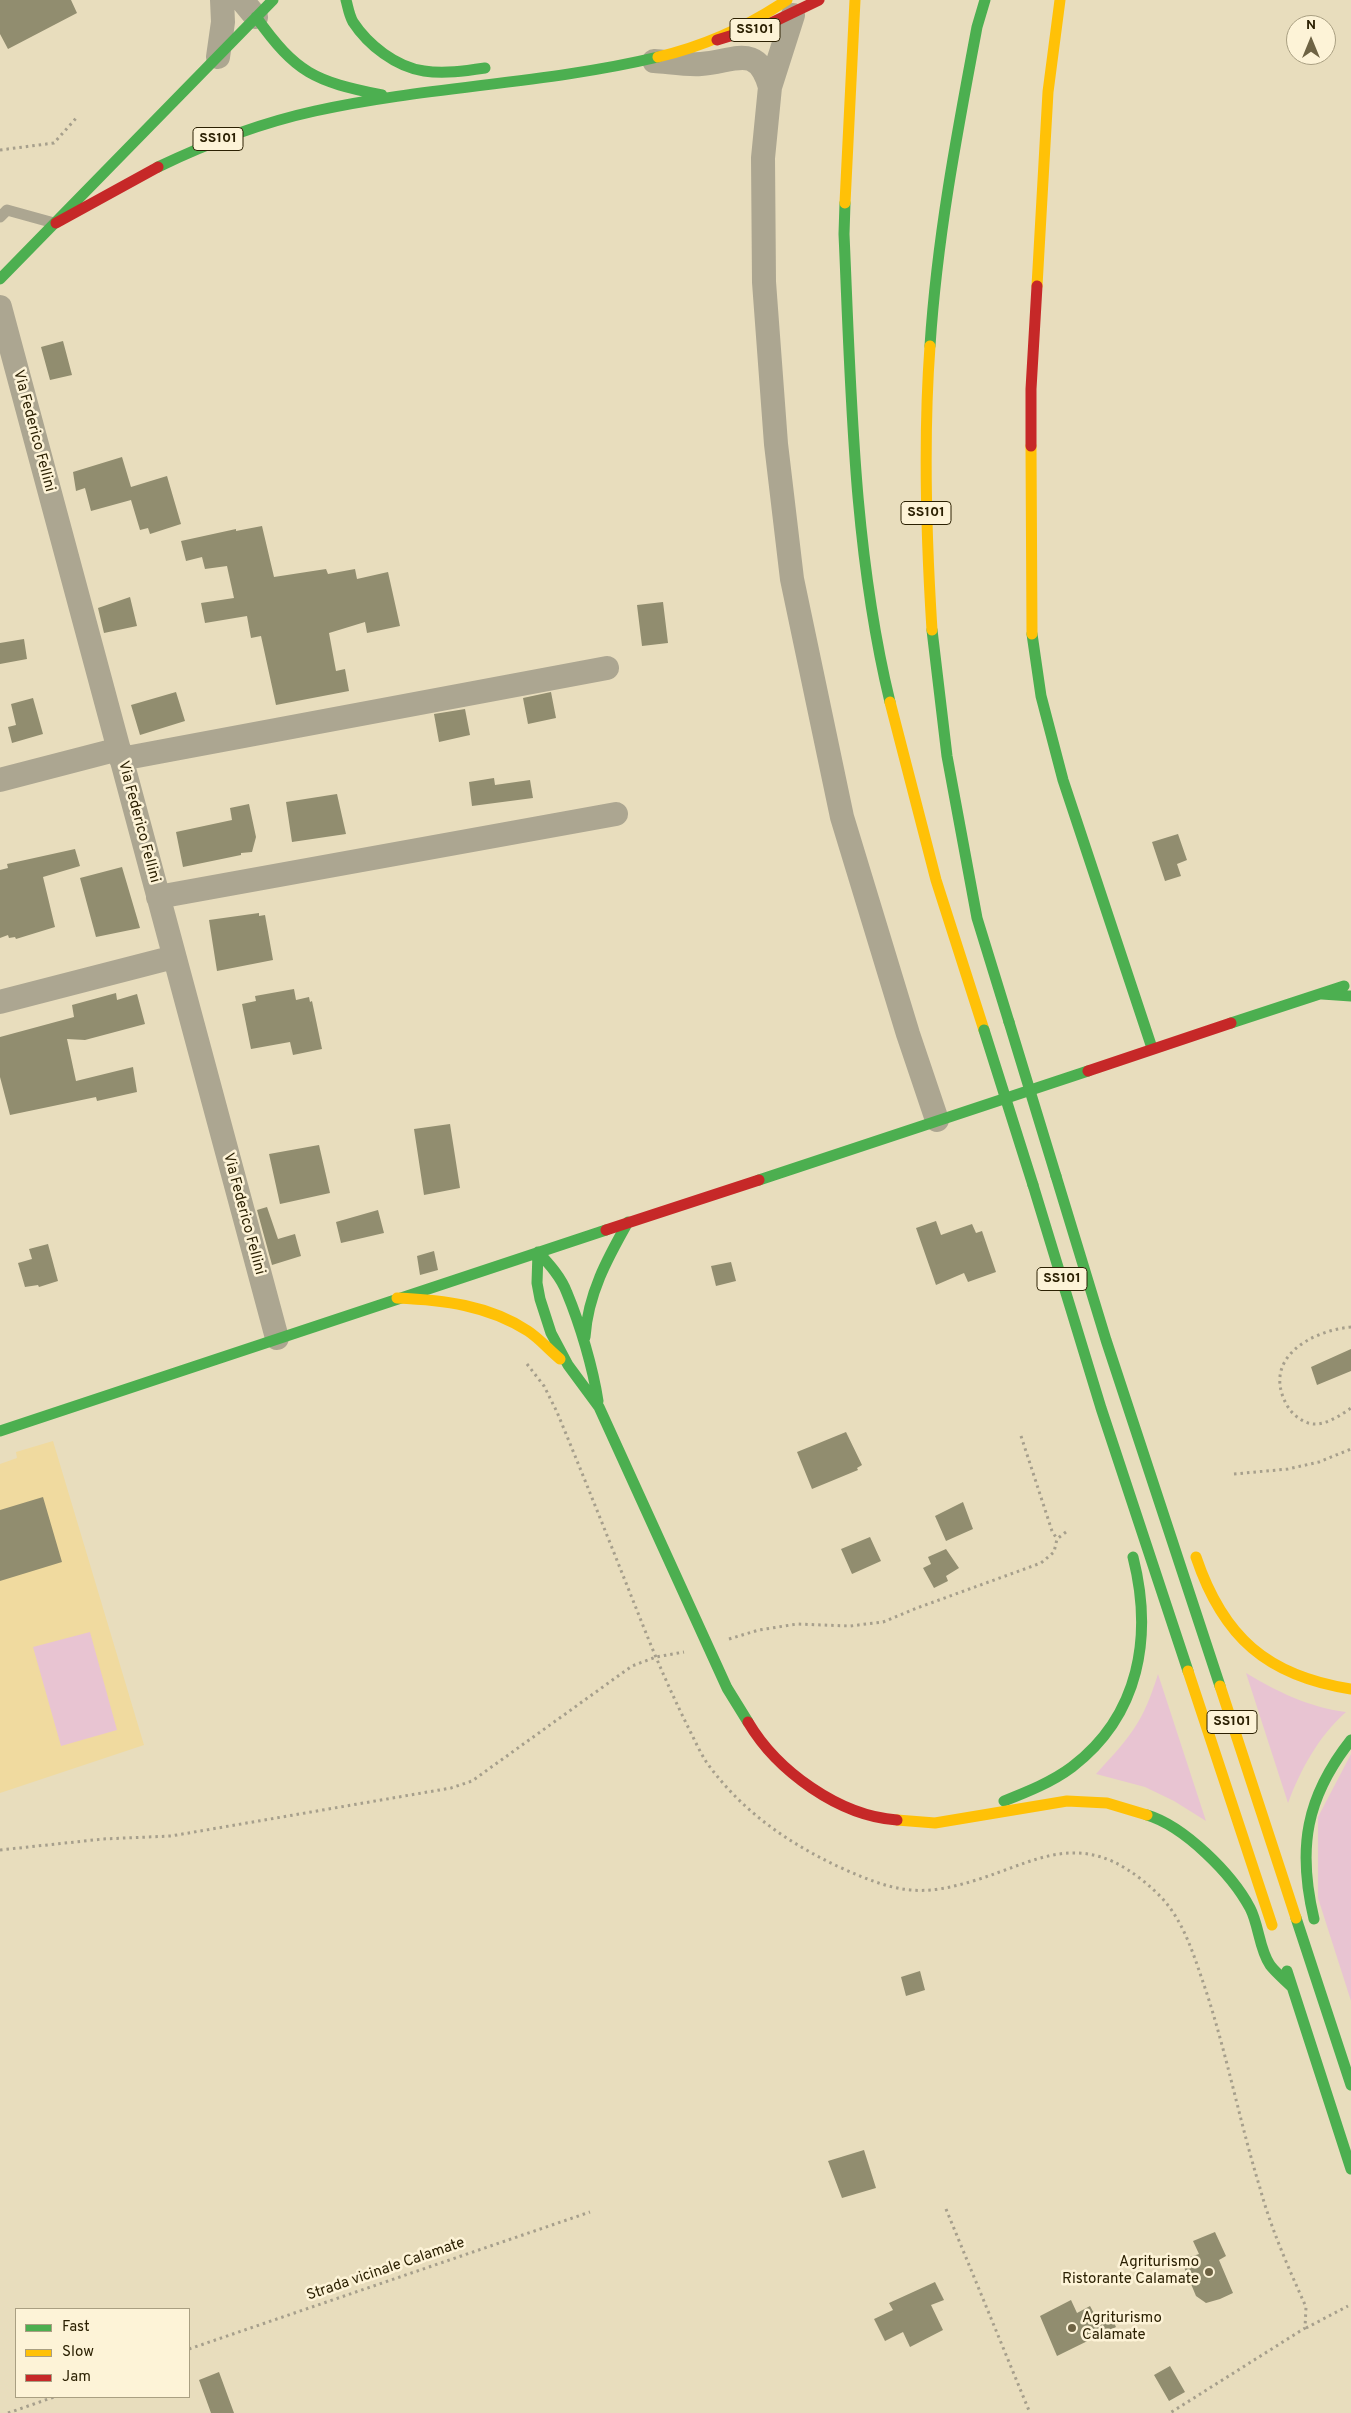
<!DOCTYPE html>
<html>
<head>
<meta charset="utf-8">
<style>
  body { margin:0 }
  #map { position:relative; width:1351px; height:2413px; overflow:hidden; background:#e8ddbd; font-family:Overpass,sans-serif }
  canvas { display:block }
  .legend { position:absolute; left:15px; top:2308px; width:175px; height:90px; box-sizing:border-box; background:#fdf3d7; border:1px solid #a99f82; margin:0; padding:6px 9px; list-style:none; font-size:15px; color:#2c2103 }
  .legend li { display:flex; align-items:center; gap:10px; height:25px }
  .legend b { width:25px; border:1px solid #a99f82 }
  .north { position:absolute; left:1286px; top:15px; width:50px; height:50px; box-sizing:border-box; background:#fdf3d7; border:1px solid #a99f82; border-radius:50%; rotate:0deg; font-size:14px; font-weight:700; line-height:20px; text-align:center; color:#2c2103 }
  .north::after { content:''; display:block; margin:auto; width:18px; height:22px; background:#6e6344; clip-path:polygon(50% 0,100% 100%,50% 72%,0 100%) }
</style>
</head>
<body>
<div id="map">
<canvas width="1351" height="2413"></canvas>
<ul class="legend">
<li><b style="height:6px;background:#4caf50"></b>Fast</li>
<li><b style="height:6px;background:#ffc107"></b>Slow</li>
<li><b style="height:6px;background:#c62828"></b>Jam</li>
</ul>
<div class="north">N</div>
</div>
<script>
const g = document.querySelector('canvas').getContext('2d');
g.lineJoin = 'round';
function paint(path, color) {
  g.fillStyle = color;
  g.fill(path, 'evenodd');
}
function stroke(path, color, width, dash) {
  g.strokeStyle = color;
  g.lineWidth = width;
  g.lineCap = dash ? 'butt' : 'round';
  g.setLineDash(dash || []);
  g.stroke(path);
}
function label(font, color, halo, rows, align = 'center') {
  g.font = font + ' Overpass,sans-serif';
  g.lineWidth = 5;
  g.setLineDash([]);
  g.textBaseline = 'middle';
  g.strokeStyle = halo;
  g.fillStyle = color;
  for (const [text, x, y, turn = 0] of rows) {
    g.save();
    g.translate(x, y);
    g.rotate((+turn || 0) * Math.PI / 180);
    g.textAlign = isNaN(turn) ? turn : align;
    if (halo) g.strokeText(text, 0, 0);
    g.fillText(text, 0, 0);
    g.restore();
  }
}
paint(new Path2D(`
  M53,1441L144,1745L0,1793V1464L17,1458L16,1452Z`), '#f0da9f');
paint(new Path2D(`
  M90,1632L117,1730L61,1746L33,1647Z
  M1246,1673C1278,1692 1308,1707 1346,1712C1318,1737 1301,1769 1288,1803Z
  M1158,1674L1206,1821L1174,1801L1145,1787L1096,1774C1130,1737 1143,1723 1158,1674Z
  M1351,1754V2001L1318,1898V1817Z`), '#e8c4d2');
paint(new Path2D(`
  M0,0H71L77,13L8,49L0,34Z
  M63,341L72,375L50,380L41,347Z
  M122,457L131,487L167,476L181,524L150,534L148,528L140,530L131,500L91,511L85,488L76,491L73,472Z
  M262,526L274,577L326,569L328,574L355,569L357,579L388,572L400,626L367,633L365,622L329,633L336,671L345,669L349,691L276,705L261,636L251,638L247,616L205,623L201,603L234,598L227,566L205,569L202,557L186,561L181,541L236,529V531Z
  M130,597L137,626L104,633L98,608Z
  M663,602L668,643L642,646L637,605Z
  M24,639L27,659L0,664V643Z
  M176,692L185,721L140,735L131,705Z
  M551,692L556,718L528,724L523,698Z
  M33,698L43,734L12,743L8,727L16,725L11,704Z
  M465,709L470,735L439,742L434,714Z
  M494,778L495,785L530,780L533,798L472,806L469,782Z
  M337,794L346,834L292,842L286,802Z
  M249,804L256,837L252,852L241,853V855L183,867L176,832L232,820L230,808Z
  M1178,834L1187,860L1177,864L1181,876L1165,881L1152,842Z
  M75,849L80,866L43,877L55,927L16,939L15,937L9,938L8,935L0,938V870L8,868L7,864Z
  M122,867L140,928L96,937L80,878Z
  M259,913V916L265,915L273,960L217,971L209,920Z
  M294,989L296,1000L309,997L310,1002L312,1001L322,1049L293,1055L290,1042L251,1049L242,1004L256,1001L255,996Z
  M116,993L117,1000L137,994L145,1024L85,1040L67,1039L76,1081L133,1067L137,1092L97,1101L96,1097L10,1115L0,1077V1037L74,1017L72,1005Z
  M450,1124L460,1188L424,1195L414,1129Z
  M319,1145L330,1193L280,1204L269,1154Z
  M267,1207L278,1239L295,1234L301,1256L272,1265L257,1210Z
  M378,1210L384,1233L341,1243L336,1222Z
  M936,1221L941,1235L972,1224L976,1233L982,1231L996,1272L968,1282L964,1273L936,1285L916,1228Z
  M48,1244L58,1281L39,1287L38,1285L25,1287L18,1263L32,1259L29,1249Z
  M434,1251L438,1270L420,1275L417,1256Z
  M731,1262L736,1281L716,1286L711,1266Z
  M1351,1349V1371L1317,1385L1311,1367Z
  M846,1432L862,1465L857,1468L858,1470L812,1489L797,1452Z
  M43,1497L62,1562L0,1581V1510Z
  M963,1502L973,1529L946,1541L935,1516Z
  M870,1537L881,1561L852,1574L841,1549Z
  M946,1549L959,1568L946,1576L948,1581L934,1588L923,1568L931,1564L928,1557Z
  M920,1971L925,1990L906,1996L901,1977Z
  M864,2150L876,2188L842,2198L828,2161Z
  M1215,2232L1226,2256L1219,2260L1233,2293L1220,2299L1206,2303L1196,2296L1181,2260L1199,2254L1193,2241Z
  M935,2282L944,2300L931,2305L943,2330L910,2347L903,2332L885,2341L874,2319L893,2310L889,2303Z
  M1071,2300L1077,2313L1090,2306L1096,2317L1108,2310L1116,2327L1057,2356L1040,2316Z
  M1170,2366L1185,2392L1169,2401L1154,2375Z
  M219,2372L234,2413H211L199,2380Z`), '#918d6f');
stroke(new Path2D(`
  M0,150L54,143L78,116
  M1351,1327C1309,1331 1260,1360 1288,1407C1293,1415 1303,1423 1313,1424C1326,1425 1341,1415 1351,1408
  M527,1364L544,1386L557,1412C586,1482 614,1553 642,1623C657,1661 673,1697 691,1733C696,1743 701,1754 707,1763C741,1810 785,1841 837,1866C871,1881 901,1895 939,1889C1027,1875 1073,1813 1157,1893C1182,1917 1192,1950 1203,1982C1226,2049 1239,2120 1260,2188C1271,2229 1289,2269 1306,2307L1305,2328L1170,2413
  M1021,1436L1052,1531L1057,1539
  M1234,1474L1288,1469L1319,1462L1351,1449
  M729,1639L759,1630L797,1624L850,1626L883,1622L917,1608L1041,1563L1054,1552L1057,1539L1066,1532
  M0,1850L103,1839L171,1836L451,1788L472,1781L632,1666L656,1657L684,1652
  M946,2209L1030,2413
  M1306,2328L1348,2306
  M189,2349L590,2212
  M8,2413L54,2397`), '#a69f8c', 3, [2.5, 4]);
stroke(new Path2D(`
  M0,217L7,210L54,223`), '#aca691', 11);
stroke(new Path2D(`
  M242,0L256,17
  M793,15L770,87L763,158L764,282L776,444L792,579L842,817L908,1034L937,1120
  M218,57L223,22L222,0
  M654,61C669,62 686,65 701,64C734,62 757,42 770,87
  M0,307L277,1338
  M121,759L607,668
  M0,780L119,749
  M158,897L616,814
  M0,1002L174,957`), '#aca691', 24);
stroke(new Path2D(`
  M346,0C348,7 349,15 353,22C368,45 396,67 424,71C444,74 465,71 485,68
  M256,17C297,74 314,81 382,95
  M158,167C208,143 260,123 315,111C428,86 545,84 658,57
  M845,203L844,234C851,391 853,549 890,702
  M0,279L273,0
  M930,346C937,238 957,133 977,27L985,0
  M932,630L947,756L977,918L1009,1022
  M1032,634L1041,696L1063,780L1152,1048
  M1322,994L1351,996
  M1231,1023L1344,986
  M1056,1176L1106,1340L1220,1686
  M759,1180L1088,1071
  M1033,1185L1101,1408L1188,1671
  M538,1252L537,1283L540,1299L551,1333L568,1365L599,1407L727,1688L748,1722
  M538,1252C549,1264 561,1277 567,1293C580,1324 593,1368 598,1401
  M585,1337C588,1294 607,1259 628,1222
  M0,1431L606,1230
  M1004,1801C1027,1792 1052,1782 1072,1767C1140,1715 1153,1636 1133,1557
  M1147,1815C1184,1826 1232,1874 1250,1908C1259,1925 1259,1949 1270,1965C1276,1973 1285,1980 1292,1987
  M1296,1918L1351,2085
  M1314,1919C1297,1848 1306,1797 1351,1740
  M1287,1971L1351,2169`), '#4caf50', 11);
stroke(new Path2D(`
  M658,57C705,46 747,27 787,0
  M845,203L855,0
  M1037,286L1048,92L1060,0
  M930,346C923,441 926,535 932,630
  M1031,446L1032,634
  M890,702L936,880L984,1030
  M397,1298C443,1300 488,1305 528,1331C540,1339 549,1350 560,1359
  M1196,1557C1223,1637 1267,1676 1351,1689
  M1188,1671L1272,1925
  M1220,1686L1296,1918
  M897,1820L935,1823L1067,1801L1107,1803L1147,1815`), '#ffc107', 11);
stroke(new Path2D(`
  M717,40L769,24L819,0
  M56,223L158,167
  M1031,446V389L1037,286
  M1088,1071L1231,1023
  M606,1230L759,1180
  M748,1722C777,1771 839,1816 897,1820`), '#c62828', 11);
stroke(new Path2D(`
  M1009,1022L1056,1176
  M984,1030L1033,1185`), '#4caf50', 11);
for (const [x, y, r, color] of [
  [1209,2272,5,"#6e6344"],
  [1072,2328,5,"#6e6344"]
]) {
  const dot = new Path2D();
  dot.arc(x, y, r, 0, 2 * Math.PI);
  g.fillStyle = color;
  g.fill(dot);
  stroke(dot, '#fdf3d7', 2);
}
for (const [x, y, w] of [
  [755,30,50],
  [218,139,50],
  [926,513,50],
  [1062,1279,50],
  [1232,1722,50]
]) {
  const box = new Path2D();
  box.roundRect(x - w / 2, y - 11.5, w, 23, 4);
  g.fillStyle = '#fdf3d7';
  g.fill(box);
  stroke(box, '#2c2103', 1);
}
label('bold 14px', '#2c2103', null, [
  ["SS101",755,30],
  ["SS101",218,139],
  ["SS101",926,513],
  ["SS101",1062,1279],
  ["SS101",1232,1722]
]);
label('15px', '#2c2103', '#fdf3d7', [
  ["Via Federico Fellini",33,431,75],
  ["Via Federico Fellini",138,822,75],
  ["Via Federico Fellini",243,1214,75],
  ["Strada vicinale Calamate",386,2270,-19]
]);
label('15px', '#2c2103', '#fdf3d7', [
  ["Agriturismo",1199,2263],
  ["Ristorante Calamate",1199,2280],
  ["Agriturismo",1082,2319,"left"],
  ["Calamate",1082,2336,"left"]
], 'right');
</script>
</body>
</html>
